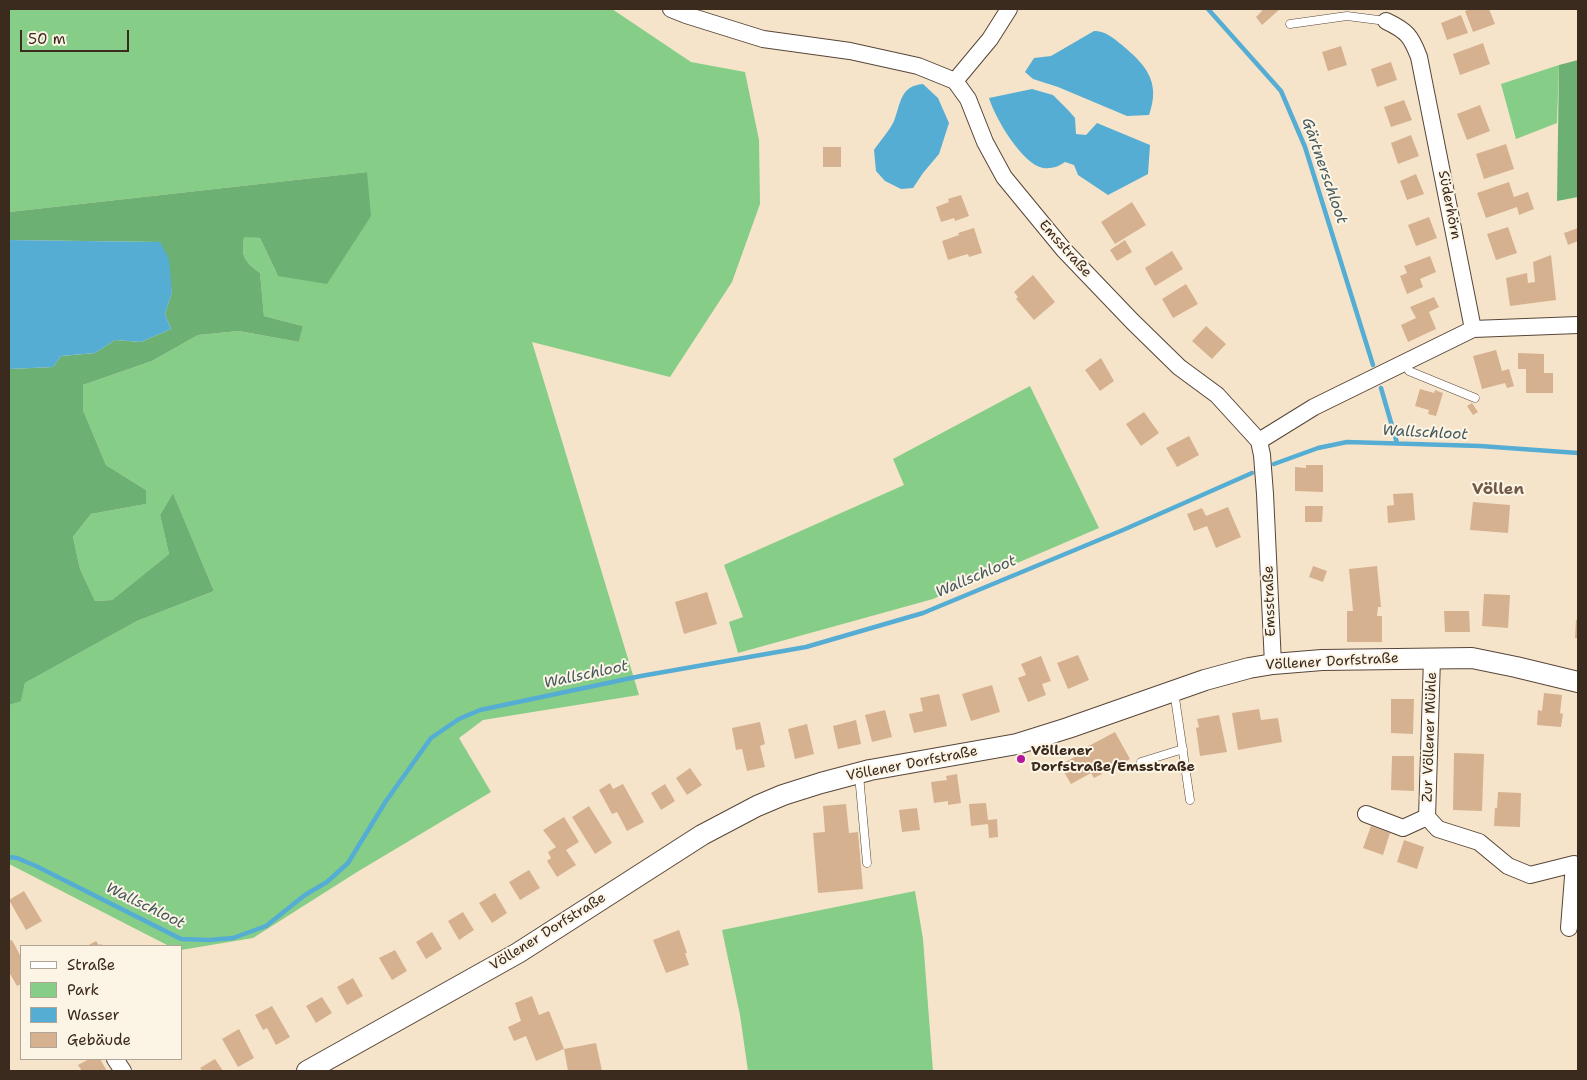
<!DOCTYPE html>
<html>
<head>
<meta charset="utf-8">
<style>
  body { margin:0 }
  #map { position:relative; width:1587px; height:1080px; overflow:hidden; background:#f6e4ca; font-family:"Shantell Sans",sans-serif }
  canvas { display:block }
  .frame { position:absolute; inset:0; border:10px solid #3b2a1e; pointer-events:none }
  .legend { position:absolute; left:20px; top:945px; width:162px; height:115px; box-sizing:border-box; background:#fcf5e5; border:1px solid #afa495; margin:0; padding:6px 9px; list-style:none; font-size:15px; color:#3b2a1e }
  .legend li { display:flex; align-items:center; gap:10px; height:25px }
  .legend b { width:25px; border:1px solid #afa495 }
  .scale { position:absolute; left:20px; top:30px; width:109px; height:22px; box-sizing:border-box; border:2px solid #3b2a1e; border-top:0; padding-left:6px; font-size:15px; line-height:18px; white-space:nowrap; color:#3b2a1e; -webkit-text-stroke:4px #fcf5e5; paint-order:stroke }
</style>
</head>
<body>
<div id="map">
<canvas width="1587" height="1080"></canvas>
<div class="frame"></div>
<ul class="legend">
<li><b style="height:6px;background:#fff"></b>Straße</li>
<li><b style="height:14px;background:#86cd87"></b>Park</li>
<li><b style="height:14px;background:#56add3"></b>Wasser</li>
<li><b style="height:14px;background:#d6b18f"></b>Gebäude</li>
</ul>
<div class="scale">50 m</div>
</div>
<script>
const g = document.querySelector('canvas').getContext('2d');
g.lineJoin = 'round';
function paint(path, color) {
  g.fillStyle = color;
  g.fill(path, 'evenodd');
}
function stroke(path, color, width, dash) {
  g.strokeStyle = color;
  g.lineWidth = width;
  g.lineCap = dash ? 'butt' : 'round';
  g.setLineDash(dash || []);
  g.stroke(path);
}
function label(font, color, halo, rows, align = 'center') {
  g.font = font + ' "Shantell Sans",sans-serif';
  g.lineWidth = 4;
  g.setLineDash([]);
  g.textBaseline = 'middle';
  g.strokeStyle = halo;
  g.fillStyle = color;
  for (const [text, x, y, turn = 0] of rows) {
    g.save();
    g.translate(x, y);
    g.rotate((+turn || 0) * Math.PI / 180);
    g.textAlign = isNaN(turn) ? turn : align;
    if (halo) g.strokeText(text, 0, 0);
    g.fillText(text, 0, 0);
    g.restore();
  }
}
paint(new Path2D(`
  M9,9H612L691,62L745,72L759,140L760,204L732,282L670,377L532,342L639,695L483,720L459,738L491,792L357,872L253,938L181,950V946H169L9,864V705L21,700L25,683L137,621L214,591L173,493L160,515L169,554L112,600L95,601L80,569L73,537L91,514L146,504V490L106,465L83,410V385L152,361L198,335L239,331L299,342L303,326L264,316L260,273C244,261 241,257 244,236L260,238L278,276L367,172L9,212Z
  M1559,65L1557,123L1516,139L1501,84Z
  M1030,386L1099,528L933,599L738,653L729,622L743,617L724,565L904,485L893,459Z
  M915,891L923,939L933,1071H748L740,1015L722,930Z`), '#86cd87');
paint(new Path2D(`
  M1578,60V197L1557,201L1559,65Z
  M367,172L371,216L327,284L278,276L260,238L244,237C241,257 244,261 260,273L264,316L303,326L299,342L239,331L198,335L152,361L83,385V410L106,465L146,490V504L91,514L73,537L80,569L95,601L112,600L169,554L160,515L173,493L214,591L137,621L25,683L21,701L9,705V369L53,367L61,356L95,353L115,340L141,342L171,329L165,314L172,292L160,242L9,240V212Z`), '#6cb074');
paint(new Path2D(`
  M1094,31C1106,31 1113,38 1122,45C1146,65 1161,82 1149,115L1127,116L1058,87L1033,79L1025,72L1034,58L1051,56Z
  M923,84L938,98L949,123L939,154L923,173L913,188L901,189L885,181L876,171L874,150C880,141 890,130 894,121C901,103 900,86 923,84Z
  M1032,89L1053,95L1069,111L1075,118L1076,134L1086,135L1097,123L1150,145L1148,174L1108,195L1078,175L1074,165L1065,162C1058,167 1052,169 1043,168C1022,164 995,118 989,98Z
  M9,240L160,242L169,259L172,292L165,314L171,329L141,342L115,340L95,353L61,356L53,367L9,369Z`), '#56add3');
stroke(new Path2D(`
  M1208,9L1281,91L1305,147L1373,365
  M1381,388L1397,443
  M1274,464L1318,448L1347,442L1480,446L1578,453
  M9,857L17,858L36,866L181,939L209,940L233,938L266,926L305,895L327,882L348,863L386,801L431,738L459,719L480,710L641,676L806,647L923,613L1123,530L1252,473`), '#56add3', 4.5);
paint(new Path2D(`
  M1260,9H1280L1262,25L1256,17L1262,11Z
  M1471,9H1489L1495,24L1473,32L1465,11Z
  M1461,15L1468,33L1447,40L1441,23Z
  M1483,43L1490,64L1460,75L1453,54Z
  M1341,46L1347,65L1328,71L1322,52Z
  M1391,62L1397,80L1377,87L1371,69Z
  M1404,100L1412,120L1391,127L1384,107Z
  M1480,105L1490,131L1467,140L1457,114Z
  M1411,135L1419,156L1398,164L1391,143Z
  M1506,144L1514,169L1484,179L1476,154Z
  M823,147H841V167H823Z
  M1416,174L1424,194L1407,200L1400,181Z
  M1509,182L1514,197L1528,192L1534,209L1519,215L1517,207L1486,218L1477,193Z
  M961,195L969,216L955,221L954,218L941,222L936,207L949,202L948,199Z
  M1132,202L1146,225L1115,244L1101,222Z
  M1429,217L1437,238L1416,246L1408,225Z
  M1508,227L1517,253L1496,260L1487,234Z
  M974,228L982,253L969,257L968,254L948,260L942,241L959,235L958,233Z
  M1578,228V241L1568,245L1564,233Z
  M1125,240L1132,252L1117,261L1110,250Z
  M1172,251L1183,269L1155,286L1145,268Z
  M1551,255L1556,300L1510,306L1506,278L1527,273L1528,283L1535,282L1533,262Z
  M1430,256L1436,272L1420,279L1423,287L1407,294L1400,276L1407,273L1404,266Z
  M1033,275L1055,302L1034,320L1016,299L1018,297L1014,292Z
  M1186,284L1198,304L1173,318L1162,299Z
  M1434,297L1439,307L1429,312L1436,329L1408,342L1401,325L1416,318L1410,307Z
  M1206,326L1226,344L1212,359L1192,341Z
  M1496,350L1502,371L1509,369L1514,386L1507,388L1505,383L1482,389L1473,356Z
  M1518,353L1544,354V373H1553V393H1526V369H1518Z
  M1101,358L1114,381L1100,391L1085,370Z
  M1420,389L1434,393L1435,390L1443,393L1436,416L1428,414L1429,410L1415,406Z
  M1472,403L1478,412L1473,415L1467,406Z
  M1144,412L1159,433L1141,446L1126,424Z
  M1189,436L1199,455L1177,467L1166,448Z
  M1306,465H1323V492L1295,491V467L1306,468Z
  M1413,493L1415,520L1388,523L1387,506L1394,505L1393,494Z
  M1473,502L1510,505L1508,533L1470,530Z
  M1305,506H1323L1322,522H1305Z
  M1228,507L1241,537L1216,548L1207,526L1194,531L1187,514L1202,508L1206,516Z
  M1313,566L1327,571L1323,582L1309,577Z
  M1377,566L1381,607H1378L1377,616H1382V642H1347V611H1353L1349,569Z
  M707,592L717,624L684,634L675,602Z
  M1484,594L1510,595L1508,628L1482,626Z
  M1444,611H1469L1470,632H1445Z
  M1576,620H1578V638H1575Z
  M1078,655L1089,680L1068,689L1057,663Z
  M1041,656L1051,681L1042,684L1046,695L1028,702L1018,678L1026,675L1021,664Z
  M992,685L1000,712L971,721L962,694Z
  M1544,693L1562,695L1560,713L1563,714L1561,727L1537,725L1538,710L1542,711Z
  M939,694L947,726L914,733L909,714L923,711L920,698Z
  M1391,699H1414L1413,734L1391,733Z
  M1259,709L1261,720L1278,718L1282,742L1238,750L1232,713Z
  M885,710L892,737L872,742L865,715Z
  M1219,715L1227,752L1200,756L1196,728L1199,727L1197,719Z
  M856,720L861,744L838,749L833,726Z
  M760,722L765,744L760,746L765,767L747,771L742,749L736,750L732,728Z
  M807,724L814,754L795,759L788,729Z
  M1115,732L1130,759L1111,769L1110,767L1101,772L1102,774L1094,778L1091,773L1071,784L1060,765L1082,753L1081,750Z
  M1454,753L1484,754L1482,811L1453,810Z
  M1392,756H1414V791L1391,790Z
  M690,768L702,785L687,795L676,778Z
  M957,774L961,803L948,805V801L934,803L931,782L947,780L946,776Z
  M610,783L613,789L623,784L644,822L627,831L617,812L612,814L599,790Z
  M665,784L675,801L661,810L651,793Z
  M1498,792L1521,793L1520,827L1494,826L1495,808H1497Z
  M986,803L988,820L997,819L998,837L989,838L988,824L971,826L969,804Z
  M846,804L849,833L858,832L863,889L818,893L813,833L825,832L823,806Z
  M589,806L612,843L595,854L572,817Z
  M917,808L920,830L902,832L899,810Z
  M564,817L579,842L566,850L576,865L557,877L547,861L551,858L548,852L556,847L543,830Z
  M1371,826L1390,833L1383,855L1363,848Z
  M1404,840L1424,847L1417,869L1397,862Z
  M529,870L540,888L520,900L509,882Z
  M24,891L42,921L26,930L9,900Z
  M495,893L507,913L492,923L479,903Z
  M463,912L474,930L459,940L448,921Z
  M679,930L687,953H685L689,965L666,973L653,940Z
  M432,932L442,949L426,959L416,942Z
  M12,940L21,957V984L17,986L9,972V941Z
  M96,941L99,945L101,944L103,946H87Z
  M395,950L407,971L392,980L379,958Z
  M353,978L363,996L347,1005L337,987Z
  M532,996L539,1015L549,1011L564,1049L596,1043L602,1071H568L564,1049L536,1061L526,1036L514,1041L508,1027L521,1021L515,1003Z
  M322,997L332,1013L316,1023L306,1006Z
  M272,1006L290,1037L276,1045L267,1028L263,1030L255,1015Z
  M239,1029L254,1058L238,1067L222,1039Z
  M89,1059H100L107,1071H82L78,1065Z
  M215,1059L223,1071H203L200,1068Z`), '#d6b18f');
const service = new Path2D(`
  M1290,24L1347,16L1386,21
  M1404,363L1409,371L1475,398
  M1174,691L1190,800
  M1141,762L1183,749
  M859,775L867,863`);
const minor = new Path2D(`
  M671,9L686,15L763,39L850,51L918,66L955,81L968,99L985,142L1004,177L1064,250L1132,321L1179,367L1217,395L1259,441L1262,455L1265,494L1273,664
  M955,81L990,39L1009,9
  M1473,329L1578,325
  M1259,441L1314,407L1473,329L1419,57C1411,36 1407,31 1386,21
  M1432,658L1427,817L1438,829L1479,842L1508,866L1530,875L1574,864L1569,928
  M1366,814L1403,828L1427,817
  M115,1059L123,1071`);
const tertiary = new Path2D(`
  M307,1071L518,953L702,835L757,806L783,795L821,783L870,770L1017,744L1068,728L1205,680L1249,668L1273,664L1322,660L1472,658L1516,667L1578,682`);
stroke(service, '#574638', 9);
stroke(minor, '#574638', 18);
stroke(tertiary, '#574638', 22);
stroke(service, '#fff', 8);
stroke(minor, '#fff', 16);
stroke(tertiary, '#fff', 20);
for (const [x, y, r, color] of [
  [1021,759,5,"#b5179e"]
]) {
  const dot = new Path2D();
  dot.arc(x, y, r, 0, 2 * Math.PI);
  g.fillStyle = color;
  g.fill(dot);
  stroke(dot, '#fcf5e5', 2);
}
label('14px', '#3b2a1e', '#fcf5e5', [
  ["Süderhörn",1449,205,79],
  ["Emsstraße",1065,249,48],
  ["Emsstraße",1270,601,-92],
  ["Völlener Dorfstraße",1332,662,-3],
  ["Zur Völlener Mühle",1430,737,-88],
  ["Völlener Dorfstraße",912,764,-11],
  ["Völlener Dorfstraße",548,932,-32]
]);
label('bold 14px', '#3b2a1e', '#fcf5e5', [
  ["Völlener",1031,751],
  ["Dorfstraße/Emsstraße",1031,767]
], 'left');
label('italic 15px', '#44585d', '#fcf5e5', [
  ["Gärtnerschloot",1324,171,71],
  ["Wallschloot",1425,433,3],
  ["Wallschloot",976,577,-23],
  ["Wallschloot",586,675,-12],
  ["Wallschloot",145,906,26]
]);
label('bold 16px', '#715946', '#fcf5e5', [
  ["Völlen",1498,490]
]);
</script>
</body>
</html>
